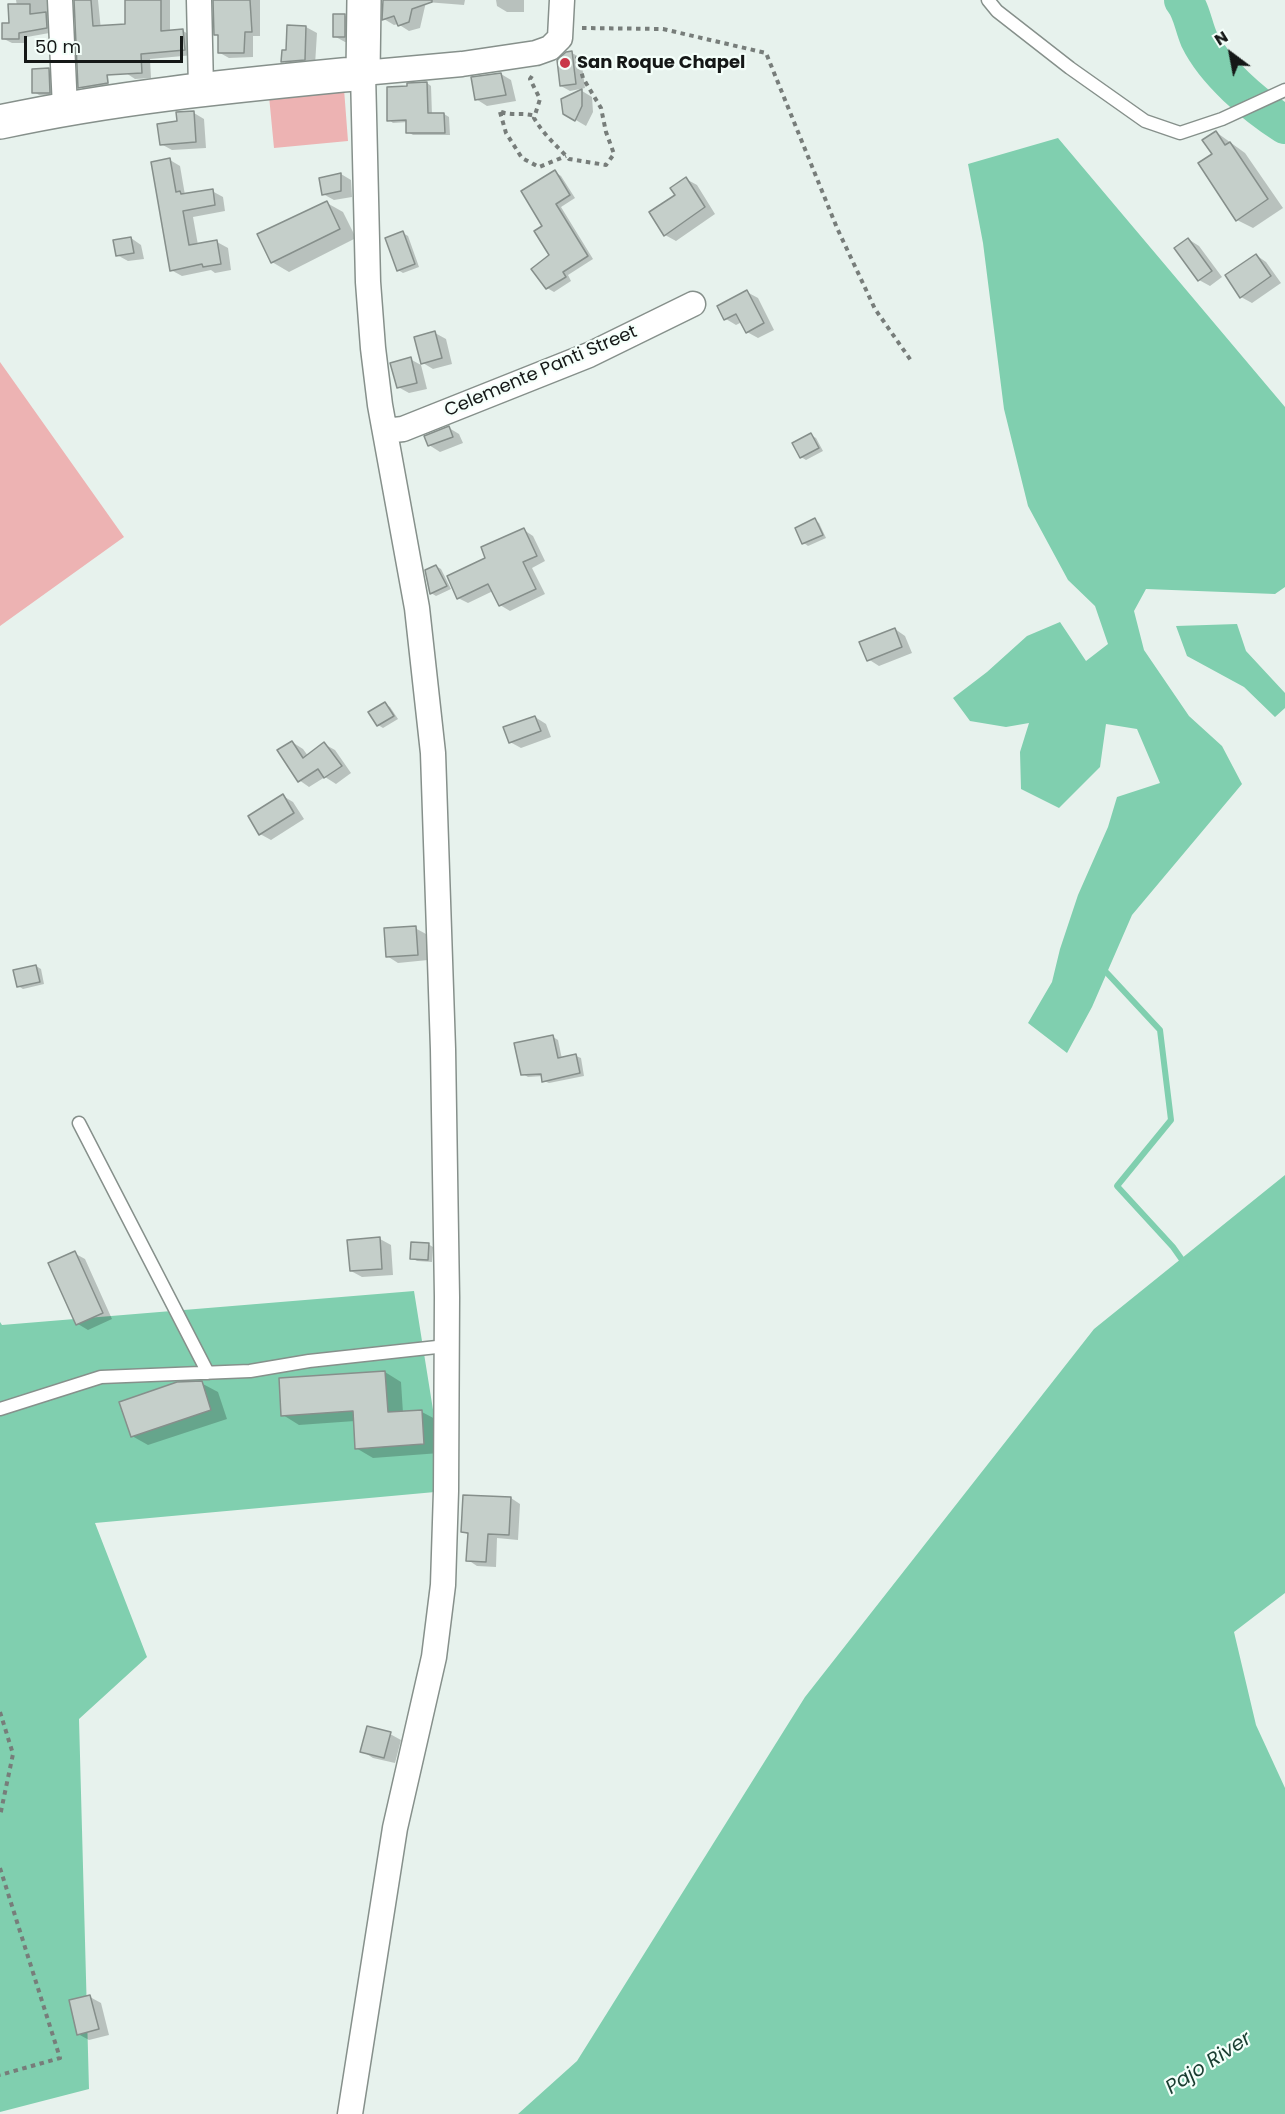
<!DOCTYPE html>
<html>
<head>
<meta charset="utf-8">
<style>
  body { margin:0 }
  #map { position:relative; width:1285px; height:2114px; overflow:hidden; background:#e7f2ed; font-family:Poppins,sans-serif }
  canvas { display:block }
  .north { position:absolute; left:1201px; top:24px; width:60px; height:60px; -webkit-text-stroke:4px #f4fffa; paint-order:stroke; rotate:328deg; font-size:16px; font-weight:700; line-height:24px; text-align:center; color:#151817 }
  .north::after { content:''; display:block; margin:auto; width:21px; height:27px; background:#151817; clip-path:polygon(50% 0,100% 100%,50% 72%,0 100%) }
  .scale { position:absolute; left:24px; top:36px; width:159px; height:27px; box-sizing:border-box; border:3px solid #151817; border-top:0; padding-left:8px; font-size:18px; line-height:21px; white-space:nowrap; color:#151817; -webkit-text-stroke:4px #f4fffa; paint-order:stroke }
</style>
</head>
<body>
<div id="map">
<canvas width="1285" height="2114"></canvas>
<div class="north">N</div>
<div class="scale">50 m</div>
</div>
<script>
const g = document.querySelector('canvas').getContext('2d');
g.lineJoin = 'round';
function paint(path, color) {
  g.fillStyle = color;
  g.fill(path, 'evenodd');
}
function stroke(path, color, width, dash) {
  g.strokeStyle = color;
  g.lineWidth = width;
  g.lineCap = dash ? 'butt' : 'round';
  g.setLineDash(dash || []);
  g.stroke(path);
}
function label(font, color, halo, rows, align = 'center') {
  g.font = font + ' Poppins,sans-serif';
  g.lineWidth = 4.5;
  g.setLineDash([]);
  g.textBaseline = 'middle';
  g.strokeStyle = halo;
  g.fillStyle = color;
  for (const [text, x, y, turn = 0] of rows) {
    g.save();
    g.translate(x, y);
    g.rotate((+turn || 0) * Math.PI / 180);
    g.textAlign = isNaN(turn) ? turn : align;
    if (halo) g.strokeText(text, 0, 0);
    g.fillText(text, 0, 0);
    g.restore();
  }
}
paint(new Path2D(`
  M344,89L348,141L274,148L269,96Z
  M0,362L124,537L0,626Z`), '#edb3b3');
paint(new Path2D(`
  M1058,138L1285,407V587L1275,594L1146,589L1134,611L1144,650L1189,716L1222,746L1242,784L1132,915L1092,1007L1067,1053L1028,1023L1052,982L1060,949L1078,895L1108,827L1117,797L1160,783L1137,729L1106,724L1100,767L1059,808L1021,789L1020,752L1029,723L1006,727L970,721L953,698L987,672L1027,636L1060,622L1086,661L1108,644L1095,606L1068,580L1028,506L1004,409L983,243L968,164Z
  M1237,624L1246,651L1285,693V708L1275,717L1244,687L1187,656L1176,626Z
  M1285,1175V1593L1234,1632L1256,1725L1285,1788V2114H518L577,2061L805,1697L1094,1329Z
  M414,1291L446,1491L95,1523L147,1657L79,1719L89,2089L0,2112V1322L2,1325Z`), '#80cfaf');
paint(new Path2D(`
  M16,0H55V32L27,37V43H12L4,39L17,6Z
  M76,0H98L101,30L105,32L109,88L88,92L80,87Z
  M127,0H170V32L183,31L192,36L194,55L150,59L151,78L135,79L126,73Z
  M215,0H260V36H253V57L229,58L220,53V37L216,34Z
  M384,0H465L464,5L426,2L420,28L409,31L398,24L394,25L384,19Z
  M496,0H524V12H507L497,6Z
  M345,16L355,22V42H345L334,36Z
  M288,27H306L317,33L315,65L294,68L283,61L288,51Z
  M572,53L581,58L585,88L570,91L561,86Z
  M49,70L53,72L54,95H39L34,92Z
  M501,74L511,80L516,101L487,106L476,99Z
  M427,83L431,86L432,115L444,114L449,117L450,135H413L408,132V122L393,123L389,120L409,88Z
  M582,91L592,97L593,112L586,126L564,113Z
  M194,113L204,119L206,148L172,150L161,144L178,122Z
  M1216,132L1245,153L1283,208L1253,228L1237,220Z
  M170,160L180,166L185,195L212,191L223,197L225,211L193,217L198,245L217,242L228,248L231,270L215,273L211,270L182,276L171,270Z
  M555,172L561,176L575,198L561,207L593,259L568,275L571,281L554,292L547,288L551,255L544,226Z
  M341,174L351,180L352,197L334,200L323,194Z
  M686,179L697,185L715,214L676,241L665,235L677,196Z
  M327,203L343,212L356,238L289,272L272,262Z
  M403,233L408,236L419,267L403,273L398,270Z
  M131,238L141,245L144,259L128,261L117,255Z
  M1188,239L1199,246L1222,277L1210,286L1199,280Z
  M1256,255L1266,262L1281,283L1252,303L1241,297Z
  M747,292L758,298L774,330L758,338L747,332L742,322L736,325L726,319L719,307Z
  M435,333L446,339L452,364L433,369L423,363Z
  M410,359L421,365L427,389L409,393L398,387Z
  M449,428L459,434L463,443L440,452L429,445Z
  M811,435L816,438L823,451L806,460L801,457Z
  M815,520L819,523L826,538L808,546L804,543Z
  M524,530L533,536L545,561L532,568L545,594L510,611L500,605L493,591L468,603L458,598L487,559Z
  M436,566L441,569L451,589L436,596L431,593Z
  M895,629L905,636L912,653L879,666L868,659Z
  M385,704L390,707L398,719L383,728L378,725Z
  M535,717L546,724L551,737L521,748L510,742Z
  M292,742L303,749L308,756L324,744L335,750L351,773L336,784L325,777L309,787L299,780Z
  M283,796L293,802L304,819L271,840L260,834Z
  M415,928L426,934L428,960L398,963L387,956Z
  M36,966L41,969L44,984L23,989L18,986Z
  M553,1037L558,1040L562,1059L576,1056L581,1058L584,1076L549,1083L544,1081L543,1076L528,1077L523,1074Z
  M380,1239L391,1245L393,1275L362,1277L351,1271Z
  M428,1244L433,1247L432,1262L417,1261L412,1258Z
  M74,1253L85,1259L112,1319L88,1330L78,1324Z
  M385,1372L401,1382L403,1413L422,1412L439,1421L440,1453L373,1458L356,1448L355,1421L299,1425L283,1415Z
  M201,1383L218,1392L227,1419L148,1445L132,1436Z
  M511,1498L520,1504L518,1540L497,1538L496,1567L477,1566L468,1560L469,1535L462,1531Z
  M390,1734L401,1740L395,1763L373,1758L362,1751Z
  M90,1997L101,2003L109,2035L89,2040L78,2034Z`), '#0003');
stroke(new Path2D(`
  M1107,973L1160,1030L1171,1120L1117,1186L1173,1247L1185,1264`), '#80cfaf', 6);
stroke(new Path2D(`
  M1183,0C1192,11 1193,25 1199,39C1215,72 1254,105 1285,125`), '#80cfaf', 38);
const building = new Path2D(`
  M74,0H91L93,26L125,24V0H161V31L183,29L185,50L141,54L142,73L107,75L108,83L78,88Z
  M213,0H250L252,32H245L244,53H218V35H214Z
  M383,0H432V2L412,9L409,22L398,26L394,16L382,20Z
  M8,4H30V14L46,12L47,28L19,33V39H2V23H9Z
  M333,14H345V37H333Z
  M287,25L306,26L305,60L281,62L282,50H286Z
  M572,51L576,84L560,86L557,60L566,52Z
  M49,68L50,93H32V69Z
  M501,73L506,95L475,100L471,77Z
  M427,82L428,113H444L445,133H406V120L387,121V87L407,86V83Z
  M582,89V106L575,121L563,114L561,99Z
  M194,111L196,142L160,145L157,124L177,121L176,112Z
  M1216,131L1225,145L1230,142L1268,199L1236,221L1198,163L1212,154L1202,140Z
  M170,158L176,192L180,191L181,194L213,189L215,205L183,211L189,245L217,240L221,264L203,267L202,264L170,271L151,162Z
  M555,170L570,195L556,204L588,256L563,272L566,277L546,289L531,269L549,255L534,231L542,226L521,191Z
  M341,173V191L322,195L319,178Z
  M686,177L705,207L664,236L649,212L675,195L670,188Z
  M327,201L340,229L271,263L257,234Z
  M403,231L415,264L397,271L385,238Z
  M131,237L134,253L116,256L113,240Z
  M1188,238L1212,271L1198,281L1174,248Z
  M1256,254L1271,276L1240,298L1225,275Z
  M747,290L764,323L746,333L736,314L724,320L717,306Z
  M435,331L442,358L421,364L414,337Z
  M411,357L417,383L397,388L390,363Z
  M449,426L453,437L428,446L424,436Z
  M811,433L819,448L800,458L792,443Z
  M815,518L823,535L802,544L795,528Z
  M524,528L537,556L523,562L536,589L499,606L488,584L457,599L447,576L485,558L481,547Z
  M436,565L447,586L430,594L425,570Z
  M895,628L902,647L867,661L859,642Z
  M385,702L394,716L377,726L368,712Z
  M535,716L541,731L509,743L503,727Z
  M292,741L303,758L324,742L342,766L324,778L318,769L298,782L277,750Z
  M283,794L294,813L259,835L248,816Z
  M416,926L418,955L386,957L384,928Z
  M36,965L40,982L17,987L13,970Z
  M553,1035L558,1058L576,1054L580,1073L542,1082L541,1074L521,1075L514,1043Z
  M380,1237L382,1269L350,1271L347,1240Z
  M411,1242L429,1243L428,1260L410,1259Z
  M75,1251L103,1313L76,1325L48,1263Z
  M385,1371L388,1412L422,1410L424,1444L355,1449L353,1411L281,1416L279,1378Z
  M202,1381L211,1410L131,1437L119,1402L177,1382Z
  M463,1495L511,1497L509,1535L488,1534L486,1562L466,1561L468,1533L461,1532Z
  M367,1726L391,1732L384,1758L360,1752Z
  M90,1995L99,2029L77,2035L69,2000Z`);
paint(building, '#c5cfca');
stroke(building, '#868f8b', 1.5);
const lane = new Path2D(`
  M988,0L997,11L1070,68L1145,121L1180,133L1222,119L1285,90
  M79,1123L208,1373
  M0,1409L101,1377L250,1371L309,1361L446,1346`);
const street = new Path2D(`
  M60,0L65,108
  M199,0L201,88
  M385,431L403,429L589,355L693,304
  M350,2114L395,1828L434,1657L443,1585L446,1491L447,1297L443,1049L433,753L417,608L380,405L373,348L368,282L363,73L462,64L536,53L550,48L560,38L562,0`);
const secondary = new Path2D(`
  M0,122C120,96 241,85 363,73L364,0`);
stroke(lane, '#86908b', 15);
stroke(street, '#86908b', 27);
stroke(secondary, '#86908b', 36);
stroke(new Path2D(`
  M582,28L663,29L766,53L837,228L875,309L912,362
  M532,76L530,79L540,99L534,118C543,134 556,145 569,159L606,165L614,154L606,132L601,108L583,78L576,53
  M500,112L506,133L522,158L539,167L566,156
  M501,112C513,116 523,112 535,116
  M0,1712L13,1754L0,1816
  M0,1868L60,2058L0,2075`), '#777d7a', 4, [4.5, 4.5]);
stroke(lane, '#fff', 12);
stroke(street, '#fff', 24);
stroke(secondary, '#fff', 33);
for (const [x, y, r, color] of [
  [565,63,6,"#c93849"]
]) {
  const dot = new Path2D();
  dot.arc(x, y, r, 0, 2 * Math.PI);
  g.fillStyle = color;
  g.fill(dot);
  stroke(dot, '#f4fffa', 2);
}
label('bold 18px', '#151817', '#f4fffa', [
  ["San Roque Chapel",577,63]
], 'left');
label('18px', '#151817', '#f4fffa', [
  ["Celemente Panti Street",541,372,-23]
]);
label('italic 20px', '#193d30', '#f4fffa', [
  ["Pajo River",1209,2064,-33]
]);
</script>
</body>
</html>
